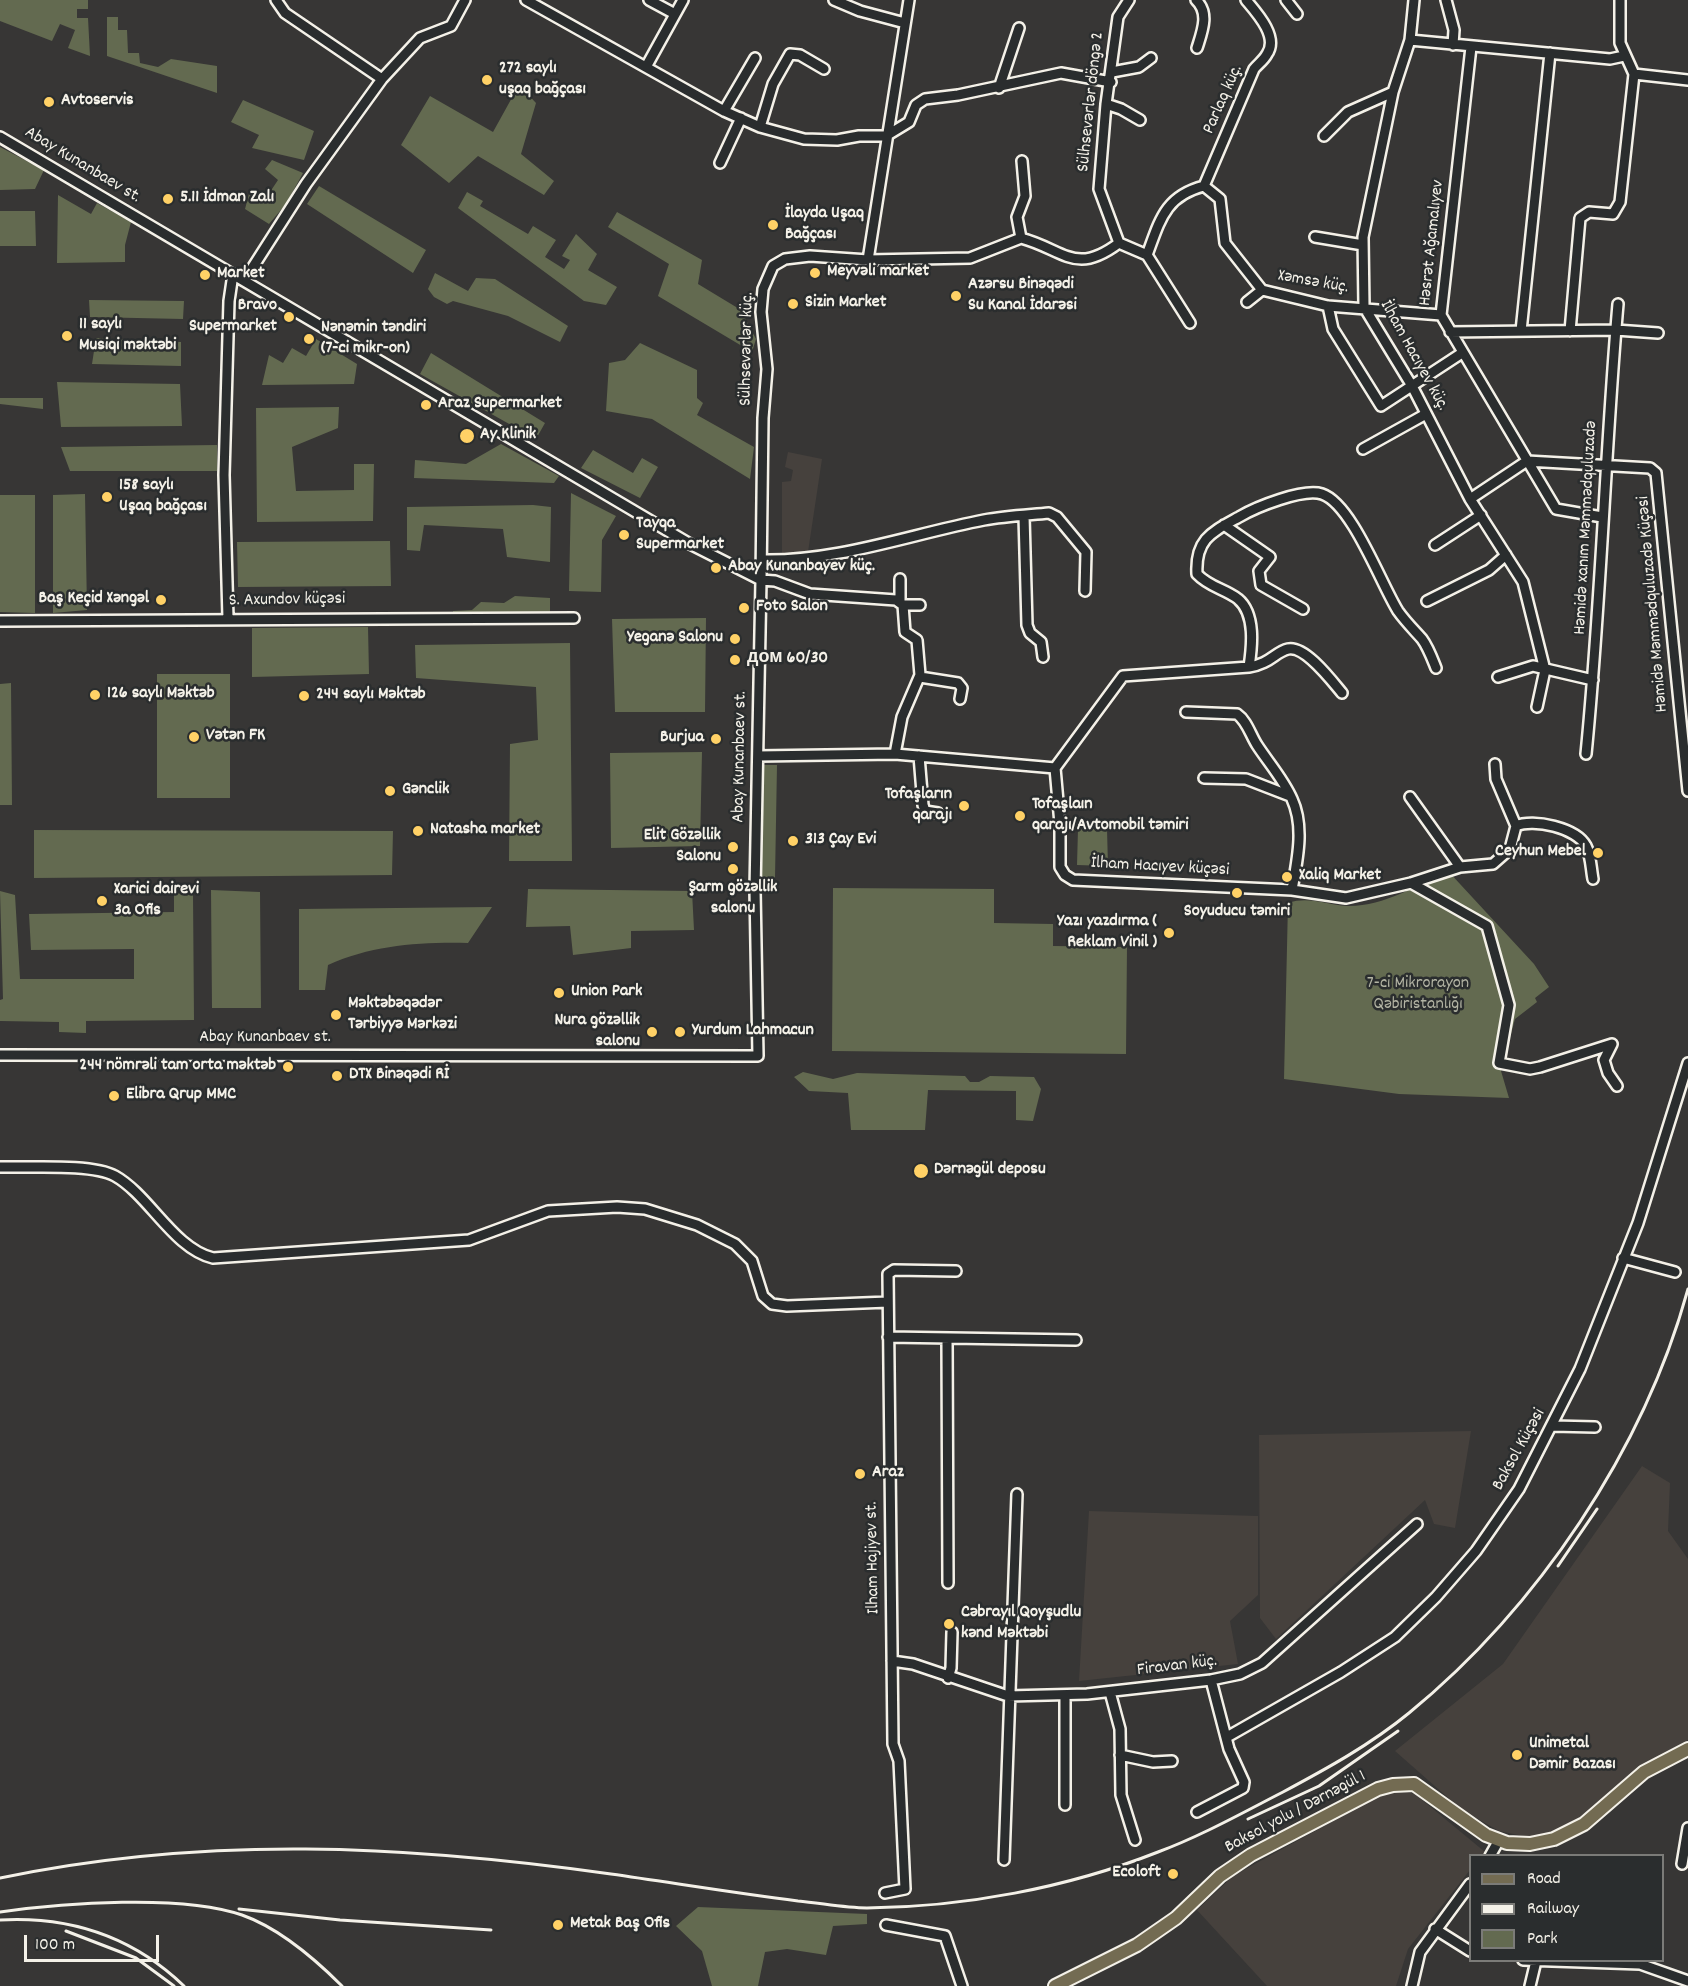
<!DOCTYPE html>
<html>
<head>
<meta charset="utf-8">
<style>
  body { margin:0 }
  #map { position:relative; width:1688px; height:1986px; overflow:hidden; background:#373635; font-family:Dekko,sans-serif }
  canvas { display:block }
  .legend { position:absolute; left:1469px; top:1854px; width:195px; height:108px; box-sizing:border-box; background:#2a2d2e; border:2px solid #7b7b78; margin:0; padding:8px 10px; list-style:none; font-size:18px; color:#f4f1e8 }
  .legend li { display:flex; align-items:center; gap:12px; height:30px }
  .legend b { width:30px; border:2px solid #7b7b78 }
  .scale { position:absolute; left:24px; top:1935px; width:135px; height:27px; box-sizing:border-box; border:3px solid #f4f1e8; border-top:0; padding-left:8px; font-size:18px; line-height:21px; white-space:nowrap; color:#f4f1e8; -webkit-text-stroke:4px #2a2d2e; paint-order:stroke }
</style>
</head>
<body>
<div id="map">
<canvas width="1688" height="1986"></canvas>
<ul class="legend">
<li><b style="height:8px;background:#736b52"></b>Road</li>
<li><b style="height:8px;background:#f4f1e8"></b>Railway</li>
<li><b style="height:16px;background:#636a50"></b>Park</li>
</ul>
<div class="scale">100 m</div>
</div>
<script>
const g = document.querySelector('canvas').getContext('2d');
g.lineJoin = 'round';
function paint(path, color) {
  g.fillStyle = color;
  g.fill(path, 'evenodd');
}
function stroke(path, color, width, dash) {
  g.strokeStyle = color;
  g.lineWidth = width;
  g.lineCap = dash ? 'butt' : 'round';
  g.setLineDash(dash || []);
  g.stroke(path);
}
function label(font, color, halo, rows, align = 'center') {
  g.font = font + ' Dekko,sans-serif';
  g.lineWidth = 5;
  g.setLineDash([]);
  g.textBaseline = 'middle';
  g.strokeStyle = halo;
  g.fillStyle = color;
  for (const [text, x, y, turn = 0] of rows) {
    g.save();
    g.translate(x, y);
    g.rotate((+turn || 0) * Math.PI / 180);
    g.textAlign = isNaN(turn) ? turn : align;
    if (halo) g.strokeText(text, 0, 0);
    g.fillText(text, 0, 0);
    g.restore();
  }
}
paint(new Path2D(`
  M788,452L822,459L808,552L782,555V482L791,481L793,470L785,467Z
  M1471,1431L1455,1528L1434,1524L1425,1500L1276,1639L1260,1618L1259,1435Z
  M1642,1466L1670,1483L1668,1531L1688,1559V1740L1646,1763L1587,1816L1559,1832L1528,1837L1499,1831L1462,1810L1395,1751L1503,1664Z
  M1089,1511L1258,1516V1595L1230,1621L1238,1664L1079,1681Z
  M1400,1790L1415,1794L1485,1852L1482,1855L1470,1856V1870L1408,1949L1396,1986H1267L1197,1910L1233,1876L1379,1796Z`), '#46413d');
paint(new Path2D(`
  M0,0H88V9H77V18H88L90,56L68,48L75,30L60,24L52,41L0,21Z
  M107,17H118V30H127L128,53H139L140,63L158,67L171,59L217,66V93L107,56Z
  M519,85L536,103L521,154L554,181L544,195L478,156L449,183L401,145L430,96L493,132Z
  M243,100L314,131L304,160L252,148L259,135L231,122Z
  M0,147L44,170L35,189L0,190Z
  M272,160L303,173L286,204L269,224L245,209L250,190L266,198L278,180L265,169Z
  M319,186L426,250L413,273L307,204Z
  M467,192L483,201L480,206L528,234L533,226L556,240L545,257L564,269L570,260L562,256L576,234L597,254L588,270L617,287L606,305L584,301L458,208Z
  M58,195L91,214L97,203L131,222L125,245V262L57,263Z
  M0,211H35L36,246H0Z
  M617,212L702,260L698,284L741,310L756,339L752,352L658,296L669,264L608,227Z
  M435,273L468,291L476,278L495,279L568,326L560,342L508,316L453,301L447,304L434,297L428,289Z
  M89,300L184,301L183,319L90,317Z
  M96,338L181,342V366L92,364Z
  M316,339L357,364L354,384L262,385L269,355L283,363L292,348L306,356Z
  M640,343L697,370V398L703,403L697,415L754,447L750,479L652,419L606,411L609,363L625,360Z
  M431,353L545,423L536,439L420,374Z
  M57,382L180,384L182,426L61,427Z
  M0,398H43V409L0,404Z
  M339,407L338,428L292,447L296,491L354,490V464H374L373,521L257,522L256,408Z
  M501,444L559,476L554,483L414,478L415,460L466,464Z
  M217,445V471H70L61,447Z
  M593,450L633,473L642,458L658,467L640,498L581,468Z
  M571,493L616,516L602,540L601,592L569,591Z
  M85,494L87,610L53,613V495Z
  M0,495H35V613L0,612Z
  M533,505L551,507L550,562L507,557L503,529L424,525L420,551L407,550V507Z
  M390,541L391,586L238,587L237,542Z
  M515,596L550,598V623L453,624V611L472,610L481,602L504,603Z
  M706,618L705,712H615L612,619Z
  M368,627L369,674L252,677V628Z
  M570,643L572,861H509L510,744L538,740L536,687L416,678L415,645Z
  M157,674H230V798H157Z
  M11,683L12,805H0V684Z
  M702,752L700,846L611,848L610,753Z
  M759,765H777L775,878H758Z
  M1078,829H1107L1108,866L1077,865Z
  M34,830L393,831L392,875L34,878Z
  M1448,871L1534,964L1549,987L1535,998L1537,1002L1515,1019L1501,1071L1509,1098L1399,1094L1284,1079L1288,903C1309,896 1326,905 1347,906C1383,907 1417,885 1448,871Z
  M833,888L994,889V923L1053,924V946L1127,947L1126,1054L832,1051Z
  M528,889L692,891L694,930L631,931V948L573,955L570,926L526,927Z
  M211,890L260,892L261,1008H212Z
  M0,891L15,895L20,979H134V949L31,950L29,914L174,912V893L193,894L194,1020L86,1021V1033L59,1032V1022L0,1021V1000L3,999Z
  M492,907L468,943C419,942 373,945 328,965L325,990H299V909Z
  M803,1072L833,1079L857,1073L965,1076L970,1082H979L990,1076L1034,1077L1041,1089L1033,1121L1016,1120V1091L928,1090L925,1130H851L848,1093L809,1091L794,1077Z
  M698,1907L867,1914V1924L833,1926L826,1955L787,1949L765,1952L758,1986H712L702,1951L676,1926Z`), '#636a50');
const minor = new Path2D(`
  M276,0L285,13L382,79
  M526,0L724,111L760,127L804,139L837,140L859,136H886L909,122L916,105L925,99L958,95L1061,73L1111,82
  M649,0L675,14
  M834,0L860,11L905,23
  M1196,0C1210,13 1202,32 1197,48
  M1286,0L1297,14
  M1414,0L1410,40L1393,92L1363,237L1364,307L1412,386L1470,499L1523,582L1545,670L1537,707
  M1446,0L1454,30L1453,45
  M1410,40L1610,59L1624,56
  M1471,47L1441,315L1556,509L1602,517
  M646,67L683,0
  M1112,72L1139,67L1151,58
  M1634,74L1688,80
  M999,88L1019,28
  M1106,104L1121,109L1140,120
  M724,111L755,58
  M760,127L773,84L790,54L800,55L824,69
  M1324,136L1348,112L1393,92
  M0,137L690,544L761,580L755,890L758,1056L0,1055
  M720,163L741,118
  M1204,186L1254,69C1258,64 1264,60 1267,54C1279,37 1257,13 1246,0
  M1315,237L1363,245
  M1021,238L1017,217L1025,196L1022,161
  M1119,243L1099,189L1106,104L1118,17L1129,0
  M1147,255L1190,323
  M868,260L970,258L1021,238C1065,250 1075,276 1119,243L1147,255C1160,220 1165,196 1204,186L1220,199L1225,243L1262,290L1328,306L1441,315
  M244,281L306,184L382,79L420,38L451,26L465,0
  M1247,302L1262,290
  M1328,306L1333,329L1381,406L1462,353
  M1521,331L1550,53
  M1570,331L1580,218L1589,212L1613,214L1620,202L1634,74L1620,43V0
  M1450,332L1616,330L1658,333
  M1363,449L1426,414
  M1470,499L1527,461L1650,468L1656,473L1688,791
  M1024,516L1027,625L1030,633L1041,642L1043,657
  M1224,525L1270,557L1259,571L1261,585L1303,609
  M1435,545L1481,515
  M761,560C837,562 911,534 984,520C1005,516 1028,515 1049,513L1057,517L1086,552L1085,591
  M900,601V579
  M1427,601L1489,570L1506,555
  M903,605H920
  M228,618L224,475L229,301L233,274
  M0,621L574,618
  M1249,667C1270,664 1275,652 1288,649C1305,645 1332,681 1342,693
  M920,677L958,683L962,688L960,699
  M1498,677L1533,666L1593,680
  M1186,712L1237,714C1247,721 1250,734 1257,745C1268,762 1284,780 1292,799C1305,827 1297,861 1292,890
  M895,754L902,717L920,675L917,640L905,632L903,605L896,600L810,594L775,581L761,580L763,418L767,369L761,312L763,289L773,266L785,259L810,256L868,260L909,0
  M1586,754C1601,604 1605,454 1618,304
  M758,756L895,754L1055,768L1123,676L1249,667C1252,647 1256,614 1238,599C1225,589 1209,587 1197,574C1195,539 1212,532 1239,517C1256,507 1303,488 1322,494C1352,504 1381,584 1398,611C1405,621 1414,630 1422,639C1428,647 1432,658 1436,668
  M919,756L923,805L925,811L938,813
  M1495,764L1496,779L1516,826
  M1055,768L1060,824V867L1065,875L1073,880L1292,890L1346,898L1411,883L1460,867L1493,864L1510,849L1516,826
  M1204,778L1246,779L1290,796
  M1410,797L1460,867
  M1516,826C1533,818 1577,828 1586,846C1591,855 1591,869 1593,879
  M1411,883L1487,926L1509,1005L1499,1063L1530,1069L1540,1067L1612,1044L1604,1060L1608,1073L1617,1086
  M0,1167C28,1168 92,1163 115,1176C149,1195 174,1249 213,1258L469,1240L548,1211L617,1207L645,1209L697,1225L735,1244L752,1261L763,1296L772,1304L787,1306L888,1302
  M1623,1258L1675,1272
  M888,1337L1076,1340
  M947,1339L948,1583
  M1553,1426L1595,1427
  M892,1661L913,1664L1008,1696L1087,1694L1211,1680L1240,1674L1262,1663L1417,1524
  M948,1678L951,1668L952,1632
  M1110,1692L1120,1729L1121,1795L1135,1840
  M1227,1737L1341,1672L1395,1637L1436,1597L1476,1551L1519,1489L1580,1369L1638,1223L1688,1063
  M1120,1755L1153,1762L1172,1761
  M1065,1805V1695
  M1197,1812L1243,1788L1244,1782L1229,1749L1211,1680
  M1490,1856L1499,1840
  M1004,1860L1017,1494
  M1682,1864L1688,1828
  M885,1893L905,1889L899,1761L893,1744L888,1274L894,1270L956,1271
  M886,1925L945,1936L962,1986
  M1435,1929L1470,1951
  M1523,1960L1640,1964L1688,1981
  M1412,1986L1420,1952L1470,1884
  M1530,1986L1536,1961`);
const major = new Path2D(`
  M1055,1986L1137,1945L1176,1918L1220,1876L1251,1855L1378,1789L1393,1785L1414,1784L1486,1835L1507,1843L1530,1844L1554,1839L1584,1824L1644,1772L1688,1749`);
stroke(minor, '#f4f1e8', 14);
stroke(major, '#f4f1e8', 16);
stroke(minor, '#2a2d2e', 9);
stroke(major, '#736b52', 12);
stroke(new Path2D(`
  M1558,1566L1597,1509
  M1248,1819L1319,1786L1398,1731
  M0,1878C206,1835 405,1845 611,1874C674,1883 735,1893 798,1901C821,1903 844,1908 867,1908C964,1907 1067,1888 1158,1852C1201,1836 1242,1813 1283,1792C1326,1769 1370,1745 1409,1713C1537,1608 1644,1450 1688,1289
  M239,1909L340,1920L491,1930
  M0,1912C63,1903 182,1894 242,1915C279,1928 314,1958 342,1986
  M0,1920C71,1916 132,1936 184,1986
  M66,1931L136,1958L174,1986`), '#f4f1e8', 3);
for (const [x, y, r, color] of [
  [487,80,6,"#ffd166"],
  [49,102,6,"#ffd166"],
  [168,199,6,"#ffd166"],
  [773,225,6,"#ffd166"],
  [815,273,6,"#ffd166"],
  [205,275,6,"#ffd166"],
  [956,296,6,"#ffd166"],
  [793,304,6,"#ffd166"],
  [289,317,6,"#ffd166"],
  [67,336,6,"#ffd166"],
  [309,339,6,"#ffd166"],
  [426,405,6,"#ffd166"],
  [467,436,8,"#ffd166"],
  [107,497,6,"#ffd166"],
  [624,535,6,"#ffd166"],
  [716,568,6,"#ffd166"],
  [161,600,6,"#ffd166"],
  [744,608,6,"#ffd166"],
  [735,639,6,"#ffd166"],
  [735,660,6,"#ffd166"],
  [95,695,6,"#ffd166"],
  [304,696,6,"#ffd166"],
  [194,737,6,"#ffd166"],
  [716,739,6,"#ffd166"],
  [390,791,6,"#ffd166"],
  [964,806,6,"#ffd166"],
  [1020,816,6,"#ffd166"],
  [418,831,6,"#ffd166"],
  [793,841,6,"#ffd166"],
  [733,847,6,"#ffd166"],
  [1598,853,6,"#ffd166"],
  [733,869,6,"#ffd166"],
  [1287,877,6,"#ffd166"],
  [1237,893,6,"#ffd166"],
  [102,901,6,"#ffd166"],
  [1169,933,6,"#ffd166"],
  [559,993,6,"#ffd166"],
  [336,1015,6,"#ffd166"],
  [652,1032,6,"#ffd166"],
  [680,1032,6,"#ffd166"],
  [288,1067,6,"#ffd166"],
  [337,1076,6,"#ffd166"],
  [114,1096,6,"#ffd166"],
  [921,1171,8,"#ffd166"],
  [860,1474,6,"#ffd166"],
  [949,1624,6,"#ffd166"],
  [1517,1755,6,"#ffd166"],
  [1173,1874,6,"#ffd166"],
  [558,1925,6,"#ffd166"]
]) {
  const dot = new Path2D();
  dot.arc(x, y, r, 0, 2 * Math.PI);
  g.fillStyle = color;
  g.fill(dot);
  stroke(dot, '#2a2d2e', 2);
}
label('bold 18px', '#f4f1e8', '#2a2d2e', [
  ["272 saylı",499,70],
  ["uşaq bağçası",499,91],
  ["Avtoservis",61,102],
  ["5.11 İdman Zalı",180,199],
  ["İlayda Uşaq",785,215],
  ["Bağçası",785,236],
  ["Meyvəli market",827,273],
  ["Market",217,275],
  ["Azərsu Binəqədi",968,286],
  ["Su Kanal İdarəsi",968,307],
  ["Sizin Market",805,304],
  ["Bravo",277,307,"right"],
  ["Supermarket",277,328,"right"],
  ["11 saylı",79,326],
  ["Musiqi məktəbi",79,347],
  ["Nənəmin təndiri",321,329],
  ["(7-ci mikr-on)",321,350],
  ["Araz Supermarket",438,405],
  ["Ay Klinik",480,436],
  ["158 saylı",119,487],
  ["Uşaq bağçası",119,508],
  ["Tayqa",636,525],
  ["Supermarket",636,546],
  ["Abay Kunanbayev küç.",728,568],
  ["Baş Keçid Xəngəl",149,600,"right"],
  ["Foto Salon",756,608],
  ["Yeganə Salonu",723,639,"right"],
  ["дом 60/30",747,660],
  ["126 saylı Məktəb",107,695],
  ["244 saylı Məktəb",316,696],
  ["Vətən FK",206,737],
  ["Burjua",704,739,"right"],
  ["Gənclik",402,791],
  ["Tofaşların",952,796,"right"],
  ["qarajı",952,817,"right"],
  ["Tofaşlaın",1032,806],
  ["qarajı/Avtomobil təmiri",1032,827],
  ["Natasha market",430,831],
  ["Elit Gözəllik",721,837,"right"],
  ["Salonu",721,858,"right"],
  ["313 Çay Evi",805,841],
  ["Ceyhun Mebel",1586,853,"right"],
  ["Xaliq Market",1299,877],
  ["Şarm gözəllik",733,889,"center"],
  ["salonu",733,910,"center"],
  ["Xarici dairevi",114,891],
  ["3a Ofis",114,912],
  ["Soyuducu təmiri",1237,913,"center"],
  ["Yazı yazdırma (",1157,923,"right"],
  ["Reklam Vinil )",1157,944,"right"],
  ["Union Park",571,993],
  ["Məktəbəqədər",348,1005],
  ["Tərbiyyə Mərkəzi",348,1026],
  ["Nura gözəllik",640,1022,"right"],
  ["salonu",640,1043,"right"],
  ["Yurdum Lahmacun",692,1032],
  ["244 nömrəli tam orta məktəb",276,1067,"right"],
  ["DTX Binəqədi Rİ",349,1076],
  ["Elibra Qrup MMC",126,1096],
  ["Dərnəgül deposu",934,1171],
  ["Araz",872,1474],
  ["Cəbrayıl Qoyşudlu",961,1614],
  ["kənd Məktəbi",961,1635],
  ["Unimetal",1529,1745],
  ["Dəmir Bazası",1529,1766],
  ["Ecoloft",1161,1874,"right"],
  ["Metak Baş Ofis",570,1925]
], 'left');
label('18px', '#f4f1e8', '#2a2d2e', [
  ["Parlaq küç.",1224,100,-66],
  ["Sülhsevərlər döngə 2",1092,102,-84],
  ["Abay Kunanbaev st.",82,166,31],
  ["Həsrət Ağamalıyev",1433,243,-84],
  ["Xəmsə küç.",1313,283,10],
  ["Sülhsevərlər küç.",748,349,-89],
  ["İlham Hacıyev küç.",1413,356,61],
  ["Həmidə xanım Məmmədquluzadə",1587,528,-87],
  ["S. Axundov küçəsi",287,601,-1],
  ["Həmidə Məmmədquluzadə Küçəsi",1654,604,-95],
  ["Abay Kunanbaev st.",741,757,-89],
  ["İlham Hacıyev küçəsi",1160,868,3],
  ["Abay Kunanbaev st.",265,1039],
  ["Baksol Küçəsi",1520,1450,-61],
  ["Ilham Hajiyev st.",874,1558,-91],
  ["Firavan küç.",1177,1667,-7],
  ["Baksol yolu / Dərnəgül 1",1296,1813,-28]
]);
label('18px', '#b3b4a4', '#2a2d2e', [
  ["7-ci Mikrorayon",1418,985],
  ["Qəbiristanlığı",1418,1006]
]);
</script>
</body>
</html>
